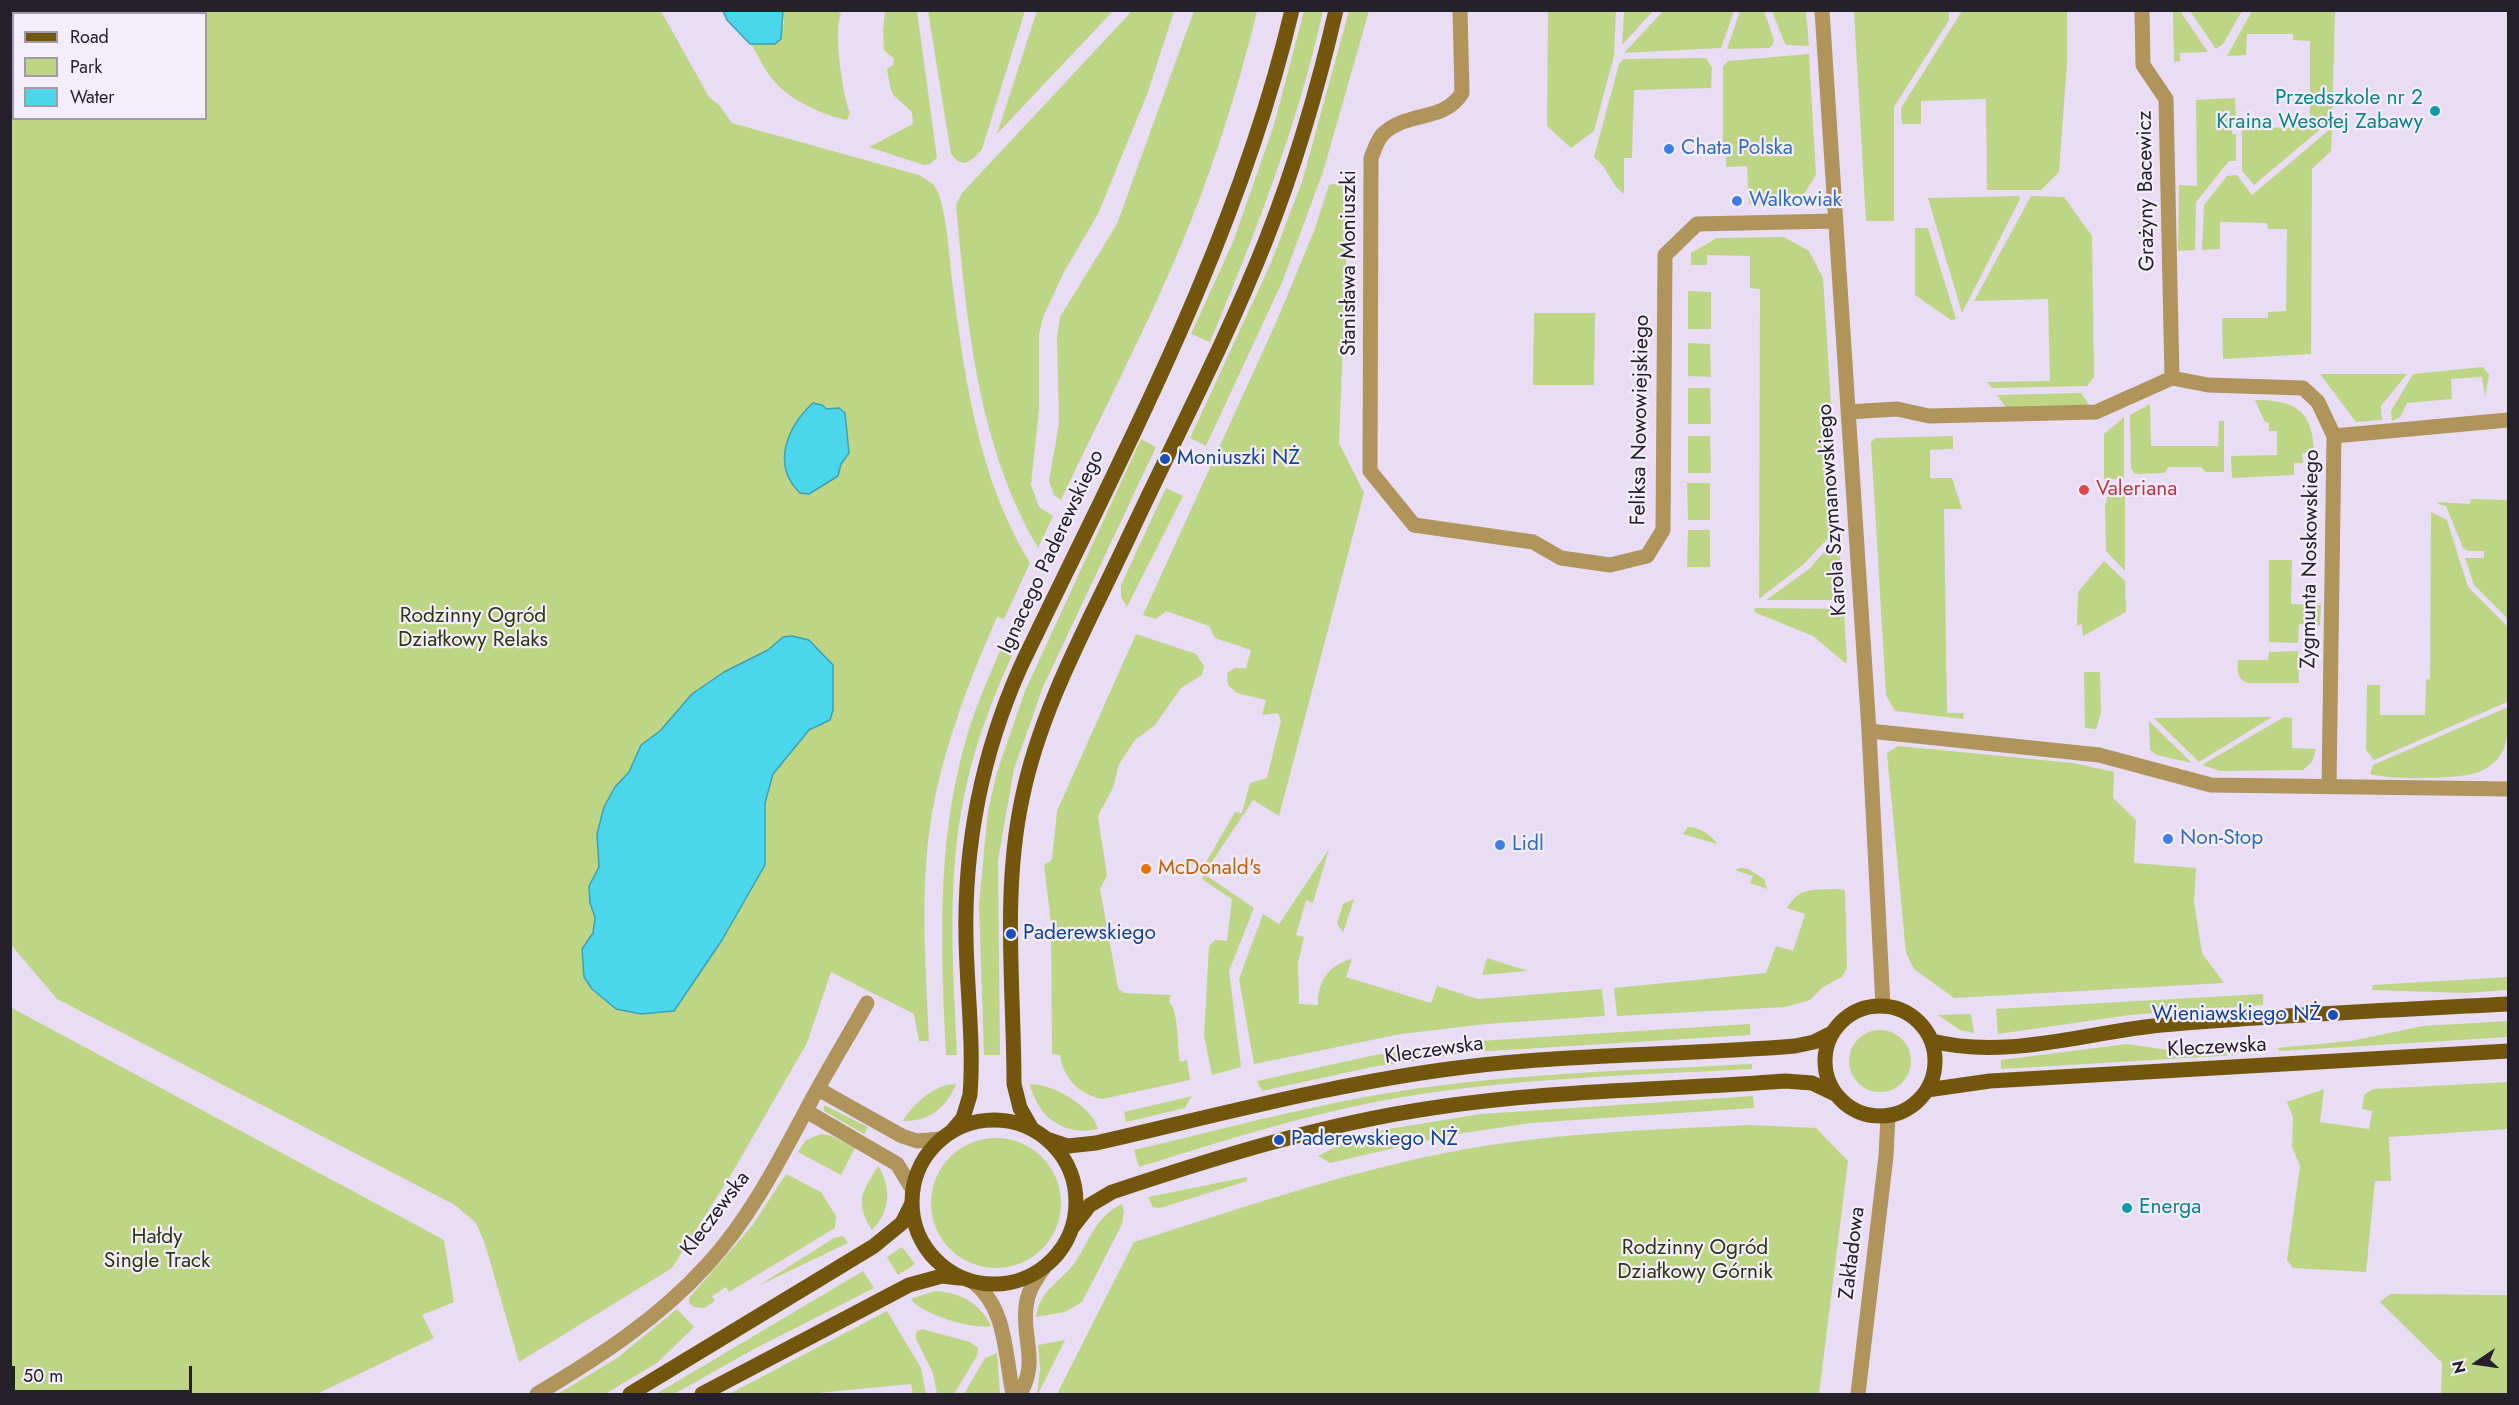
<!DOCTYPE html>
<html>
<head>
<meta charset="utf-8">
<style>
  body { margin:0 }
  #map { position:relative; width:2519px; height:1405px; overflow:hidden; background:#e9ddf6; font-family:Jost,sans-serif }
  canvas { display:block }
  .frame { position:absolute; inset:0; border:12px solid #25212a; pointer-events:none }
  .legend { position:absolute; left:12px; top:12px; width:195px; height:108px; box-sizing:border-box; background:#f4edfb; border:2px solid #a19ba7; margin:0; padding:8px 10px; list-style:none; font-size:18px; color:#25212a }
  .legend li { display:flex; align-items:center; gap:12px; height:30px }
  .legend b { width:30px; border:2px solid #a19ba7 }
  .north { position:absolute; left:2447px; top:1333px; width:60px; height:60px; -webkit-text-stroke:4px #f4edfb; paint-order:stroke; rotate:257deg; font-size:16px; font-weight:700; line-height:24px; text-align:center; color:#25212a }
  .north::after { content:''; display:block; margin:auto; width:21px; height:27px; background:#25212a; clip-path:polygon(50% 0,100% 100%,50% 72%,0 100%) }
  .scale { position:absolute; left:12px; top:1366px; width:180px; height:27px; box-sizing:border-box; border:3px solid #25212a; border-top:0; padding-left:8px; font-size:18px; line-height:21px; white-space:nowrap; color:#25212a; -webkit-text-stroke:4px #f4edfb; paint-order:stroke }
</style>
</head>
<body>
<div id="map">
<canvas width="2519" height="1405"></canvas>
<div class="frame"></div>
<ul class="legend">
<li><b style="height:8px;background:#72560b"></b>Road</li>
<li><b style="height:16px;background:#bdd585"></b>Park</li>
<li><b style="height:16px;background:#4ad6eb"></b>Water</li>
</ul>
<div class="north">N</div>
<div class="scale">50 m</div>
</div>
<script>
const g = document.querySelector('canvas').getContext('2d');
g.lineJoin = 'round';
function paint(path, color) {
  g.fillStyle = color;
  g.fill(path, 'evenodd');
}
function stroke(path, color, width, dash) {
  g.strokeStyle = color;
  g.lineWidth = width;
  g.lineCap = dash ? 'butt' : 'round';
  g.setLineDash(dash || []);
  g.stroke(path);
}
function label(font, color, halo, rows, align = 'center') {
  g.font = font + ' Jost,sans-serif';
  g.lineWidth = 4.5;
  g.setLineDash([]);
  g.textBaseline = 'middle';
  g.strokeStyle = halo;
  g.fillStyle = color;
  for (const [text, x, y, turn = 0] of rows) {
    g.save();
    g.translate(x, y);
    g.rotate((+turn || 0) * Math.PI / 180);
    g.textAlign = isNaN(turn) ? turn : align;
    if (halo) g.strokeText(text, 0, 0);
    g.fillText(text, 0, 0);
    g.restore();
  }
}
paint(new Path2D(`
  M1664,10H1734V11L1721,48L1624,53Z
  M10,11H661L709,97L719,105L732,123L919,175L933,184L938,192C949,224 949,263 954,296C966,388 981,483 1030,563L1004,619L997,617C968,683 941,753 930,826C920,897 926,970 929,1041H919L914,1014L831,972L807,1043L732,1173L672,1268L519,1362L485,1244L476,1223L455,1205L57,999L12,946ZM14,14H206V118H14Z
  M783,11H837L841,14C833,29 843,98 850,112L847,120C823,115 789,100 773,80C764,69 758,55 751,44H775L784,23Z
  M885,11H917L937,158L930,164L924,165L869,147L913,124L912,112C891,91 892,101 887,69L893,65L894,59L884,50L883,30Z
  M928,11H1025L982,149L974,158L965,163L957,161L951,154Z
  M1037,11H1113L997,134Z
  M1132,11H1174L1148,92L1098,214L1064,272L1043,317L1039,334V409L1031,485L1039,507L1053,516L1038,548C977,443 967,323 956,205L962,193Z
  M1194,11H1257C1237,94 1210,178 1176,257C1141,339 1099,419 1061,500L1054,495L1049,480L1059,424L1057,337L1060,317L1117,224Z
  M1304,11H1323C1298,124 1255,235 1210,342L1191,334L1233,242L1274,125Z
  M1349,11H1369L1323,172L1283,280L1206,446L1190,438L1270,265L1302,182Z
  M1548,11H1616L1614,56L1594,131L1571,148L1547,126Z
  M1624,11H1653L1622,45Z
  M1740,11H1764L1774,40L1773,45L1769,48L1727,49Z
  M1772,11H1806L1809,46L1787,45L1784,42Z
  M1949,11V20L1894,107V221H1866L1854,12Z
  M1962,11H2067V62L2059,172L2041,190H1987L1986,99L1921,101V124H1902L1901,108Z
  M2173,11H2180L2208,52L2180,53V61L2174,62Z
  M2190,11H2242L2223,44L2216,49Z
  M2252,11H2335L2332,123L2324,126L2254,185L2242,171V127L2293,128V122L2310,121V41L2293,40V34H2247L2246,55L2227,56Z
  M1809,54L1816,175L1804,194L1794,202L1749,204L1747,166L1726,167L1727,148H1723V66L1728,61Z
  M1706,58L1712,68L1711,88L1634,90L1632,158H1624V194L1616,187L1603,166L1594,157L1619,64L1624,59Z
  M2235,98L2236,124L2232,125V134H2236V161H2229L2196,202L2195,250L2178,251L2179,185L2197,186L2196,100Z
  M2329,130H2332L2331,151L2312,169L2311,354L2223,359L2222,318H2268V312L2286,311L2287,229H2268L2267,223L2220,222V249L2202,250L2204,205L2227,176L2237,175L2252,195Z
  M1339,183L1349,188L1339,443L1364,493L1279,816L1253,800L1204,874L1254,908L1229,971L1241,1067L1212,1075L1204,1036L1209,946L1215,940L1227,941L1232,899L1203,880L1202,869L1235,812L1242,813L1250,783L1267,778L1281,721L1278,713L1262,715L1266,700L1237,693L1228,685L1227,673L1235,668H1246L1251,650L1215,638L1209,626L1166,611L1156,619L1143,615L1278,318L1314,231L1329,185Z
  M2019,196L2020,199L1962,313L1928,198Z
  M2031,196L2064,197L2092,236L2094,377L2087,386L1992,388L1987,382L2050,381L2048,299L1974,301Z
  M1915,228H1928L1956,319L1951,320L1915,295Z
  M1784,237L1809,251L1823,278L1839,526L1804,564L1759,599L1760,289L1750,288V256L1707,255V265H1691V253L1717,238Z
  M1688,291L1711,292V329H1688Z
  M1534,313H1595L1594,385H1533Z
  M1688,343L1710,344L1711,377L1688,376Z
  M2483,367L2489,375L2485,396L2482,377L2451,379L2452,399L2407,403L2400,417L2392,421L2391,411L2413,374Z
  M2320,374H2407L2381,406L2382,420L2356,422Z
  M1688,388H1710L1711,424H1688Z
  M2081,393L2089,405L2006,408L1997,395Z
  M2255,400C2295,400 2313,410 2314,453H2302L2303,463H2294V475L2232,478L2231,456L2277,455V431H2269V423L2265,422Z
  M2150,404L2151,446H2218L2219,421H2224V472H2206L2201,467H2169L2164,473L2135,474L2131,469L2130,415Z
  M2124,417V479H2104V434Z
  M1688,436H1710L1711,473H1688Z
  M1953,436V449L1930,450V478H1952L1962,509H1944L1947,713H1964L1963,719L1895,711L1886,695L1871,442L1876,438Z
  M1141,439L1156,447L1043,687L1014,769L998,860L1000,1055H984L979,904L988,811L997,772L1025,691Z
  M1687,483H1710V520H1688Z
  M2112,486H2125V571L2106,551L2105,504Z
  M1166,488L1183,496L1127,607L1121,597V585Z
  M2471,499L2508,500V619L2474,585L2465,558H2484V551H2469L2463,548L2446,506L2438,504V502L2470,504Z
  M2431,512L2447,520L2468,587L2508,627L2507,702L2374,760L2366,750L2367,685H2380V715H2425L2426,680L2430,679Z
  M1688,530H1710V567H1687Z
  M1839,540L1843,600H1766L1809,569L1834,541Z
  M2269,560H2292L2291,604L2321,605L2320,625L2299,624L2298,643L2269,642Z
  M2104,561L2125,581L2126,612L2083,636L2082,624L2077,626L2078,592Z
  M1755,608L1844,609L1847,663H1845L1813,636L1754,612Z
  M1019,627L1024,629C1000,681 978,731 966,787C946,875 953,966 957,1055H946C941,949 936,843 966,739C976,704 992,670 1006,637L1013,639Z
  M1136,634L1196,654L1204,666L1202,675L1181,688L1155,725L1135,740L1119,764L1113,788L1098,816L1107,876L1100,889L1118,988L1124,993L1171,995L1169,1002C1179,1010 1177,1047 1180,1062L1187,1060L1190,1080L1102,1099C1078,1094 1063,1077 1060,1055L1052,1054L1051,923L1044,865L1052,860L1057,811Z
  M2298,651L2299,683H2248C2237,679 2237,671 2238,660H2268L2269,652Z
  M2084,672H2100L2101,713L2096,729L2085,728Z
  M2508,707C2507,724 2510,743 2499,757C2493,765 2482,772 2472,774C2451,779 2390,780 2370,774L2373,765Z
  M2272,717L2199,762L2154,718Z
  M2284,717L2292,718V748L2316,749L2312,762L2303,770L2220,771L2202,765Z
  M2149,721L2191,762V763L2157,755L2150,750Z
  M1898,746L2073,763L2114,772L2113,798L2136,820L2134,863L2196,868L2194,902L2202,953L2224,983L1954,998L1914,969L1906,953L1887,753Z
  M1688,827C1699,827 1712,835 1717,844L1683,834Z
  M1329,849L1313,903L1306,900L1296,935L1304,937L1298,963L1299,1004L1318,1005C1317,982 1329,964 1352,959L1346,977L1431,1003L1437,986L1478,999L1602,989L1605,1016L1486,1024L1401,1034L1254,1064L1239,979L1263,914L1279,924Z
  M1740,868L1748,869L1764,879L1767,889L1750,883L1753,876L1735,870Z
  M1839,889L1845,890L1847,968L1842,977L1823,987L1810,1000L1785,1007L1617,1016L1614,988L1766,973L1776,946L1793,951L1805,914L1787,908C1799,886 1816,890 1839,889Z
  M1354,899L1343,933L1337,923L1343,904Z
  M1487,958L1528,971L1482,975Z
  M2508,977V990L2465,993L2372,990L2373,985Z
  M2263,994V1005L2130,1015L1998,1034L1996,1009Z
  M10,1007L444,1240L454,1302L422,1315L434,1338L317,1394H11Z
  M1971,1014L1974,1033L1960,1030L1938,1015Z
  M2508,1021V1037L2280,1051L2277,1048L2351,1041L2423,1026Z
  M1750,1024V1035L1473,1052L1372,1067L1262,1091L1257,1081L1375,1055L1479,1041Z
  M1849 1061a31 31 0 1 1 62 0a31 31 0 1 1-62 0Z
  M2127,1044L2175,1051L2234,1046L2240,1050L2237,1055L2001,1069V1060Z
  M1752,1064V1069C1636,1075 1518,1078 1403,1097C1313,1112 1226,1140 1139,1167L1134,1150C1226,1128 1319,1103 1413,1089C1525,1073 1639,1070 1752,1064Z
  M2508,1082V1129L2389,1137L2391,1181H2375L2366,1272L2293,1268L2287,1260L2300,1166L2292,1147L2293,1117L2287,1102L2324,1089L2320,1122L2369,1129L2372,1111L2362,1109L2364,1095L2373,1089Z
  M956,1084C947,1107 929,1122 903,1121C913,1103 935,1084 956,1084Z
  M1030,1084C1053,1084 1092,1106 1098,1129C1065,1137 1037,1117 1030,1084Z
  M1192,1096L1185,1108L1126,1122L1124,1112Z
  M1753,1096L1754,1108L1531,1123L1450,1135L1330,1163L1318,1156L1349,1140L1376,1131L1481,1114Z
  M824,1105L868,1127L864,1134L824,1111Z
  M1749,1125L1816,1128L1848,1161L1819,1394H1057L1134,1242C1236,1210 1339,1174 1445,1153C1544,1133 1647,1130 1749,1125Z
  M821,1134L832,1136L855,1148L841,1175L798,1152L806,1140Z
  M931 1203a65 65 0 1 1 130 0a65 65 0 1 1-130 0Z
  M878,1166C892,1187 890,1212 872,1230C854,1201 862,1193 878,1166Z
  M786,1174L821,1192L836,1216L835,1228L729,1292L726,1287L712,1296L715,1301L704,1308L694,1307L689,1303V1298L752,1226Z
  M1247,1177V1181L1160,1208L1153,1207L1148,1197Z
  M1122,1204L1124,1211L1122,1224L1082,1302L1065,1312L1036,1317C1039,1291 1059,1283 1073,1265C1090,1242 1094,1217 1122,1204Z
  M843,1236L848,1243L758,1286L834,1238Z
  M902,1247L915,1264L898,1275L887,1257Z
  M863,1271L874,1288L754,1349L674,1394H656Z
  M935,1291C960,1292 981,1304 991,1326C974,1330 920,1314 911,1299Z
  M2390,1294L2508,1295V1394H2441L2442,1363L2380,1302Z
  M677,1309L694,1327L657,1363L605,1394H558L617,1358Z
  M887,1311L921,1368L926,1394H913L911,1384L808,1394H729Z
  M922,1329L970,1342L978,1348L977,1356L954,1394H937L933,1373L916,1339V1332Z
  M1065,1340L1038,1394H1037L1040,1369L1038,1345Z
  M997,1353L1000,1394H964L985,1358Z`), '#bdd585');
const water = new Path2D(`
  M723,11H783L781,39L775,44H750L727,20Z
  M813,403L822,405L827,409L839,408L845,413L849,453L841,464L838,476L809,494L800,493C771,465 787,427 813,403Z
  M792,636L809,640L833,665V710L830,720L809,730L773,774L765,803V865L722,940L674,1011L641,1014L616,1009L592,989L584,977L582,949L593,933L595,917L590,903L589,886L599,867L597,834L604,807L615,787L629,772L641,745L660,731L692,694L724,672L768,650L783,637Z`);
paint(water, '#4ad6eb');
stroke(water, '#3fa0b1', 1.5);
stroke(new Path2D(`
  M1460,10L1462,93C1444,122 1408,111 1384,133C1377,139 1375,149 1371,158L1370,471L1414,525L1533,542L1561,558L1610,565L1647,556L1663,530L1665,255L1697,224L1835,221
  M1822,10L1869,731L1883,1006
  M2142,10L2143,65L2166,99L2172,378
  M1848,412L1897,409L1929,416L2096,412L2172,378L2208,385L2303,388L2318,402L2334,436L2329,787
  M2334,436L2508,420
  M1869,731L2099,755L2211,785L2508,789
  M818,1089L902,1136L917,1141L941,1139
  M806,1111L897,1164L913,1190
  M973,1282C1007,1307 1005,1357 1013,1394
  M537,1394C599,1357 658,1319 707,1265C751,1217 780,1159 810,1103C828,1069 848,1037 867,1003
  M1020,1394C1039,1361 1022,1340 1026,1307C1027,1292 1035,1281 1043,1269
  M1858,1394L1886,1156L1888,1116`), '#af945c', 15);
stroke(new Path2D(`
  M1825 1061a55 55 0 1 1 110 0a55 55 0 1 1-110 0Z
  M1932,1041C2007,1060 2087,1032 2162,1025C2277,1015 2393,1010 2508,1004
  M1927,1090L1990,1081L2508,1051
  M912 1202a82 82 0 1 1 164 0a82 82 0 1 1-164 0Z
  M1032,1129L1020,1108L1014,1084C1014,989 1002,893 1022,799C1041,705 1092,617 1132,530C1177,434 1227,339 1266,240C1295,166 1318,88 1336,10
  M952,1131L963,1118L970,1095C974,1044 967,991 966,939C964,845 982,754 1020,668C1122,454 1237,243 1292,10
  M1047,1139L1068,1146L1096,1143C1218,1115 1340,1082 1465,1067C1574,1054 1685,1055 1795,1046L1814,1042L1832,1033
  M1072,1228L1090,1205L1112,1192C1217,1157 1323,1124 1432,1108C1549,1090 1667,1090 1785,1081L1812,1083L1835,1094
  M630,1394L874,1246L902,1223L911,1205
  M702,1394L909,1285L942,1276L959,1278`), '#72560b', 15);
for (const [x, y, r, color] of [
  [2435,111,6,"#0f9aa8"],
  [1669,149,6,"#3f7fe0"],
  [1737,201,6,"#3f7fe0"],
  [1165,459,6,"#1a4fb4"],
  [2084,490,6,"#e0444e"],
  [2168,839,6,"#3f7fe0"],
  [1500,845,6,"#3f7fe0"],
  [1146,869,6,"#e8710a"],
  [1011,934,6,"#1a4fb4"],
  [2333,1015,6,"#1a4fb4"],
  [1279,1140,6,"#1a4fb4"],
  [2127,1208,6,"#0f9aa8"]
]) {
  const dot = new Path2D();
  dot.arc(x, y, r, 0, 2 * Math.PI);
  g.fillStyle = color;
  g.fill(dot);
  stroke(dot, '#f4edfb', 2);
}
label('21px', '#0d838f', '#f4edfb', [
  ["Przedszkole nr 2",2423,99],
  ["Kraina Wesołej Zabawy",2423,123],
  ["Energa",2139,1208,"left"]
], 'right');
label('21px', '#366cbe', '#f4edfb', [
  ["Chata Polska",1681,149],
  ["Walkowiak",1749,201],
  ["Non-Stop",2180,839],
  ["Lidl",1512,845]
], 'left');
label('21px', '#25212a', '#f4edfb', [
  ["Grażyny Bacewicz",2147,191,-91],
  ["Stanisława Moniuszki",1350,263,-90],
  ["Feliksa Nowowiejskiego",1641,420,-89],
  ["Karola Szymanowskiego",1833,510,-94],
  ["Ignacego Paderewskiego",1052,552,-65],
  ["Zygmunta Noskowskiego",2311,559,-89],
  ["Kleczewska",2217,1048,-3],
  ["Kleczewska",1434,1051,-8],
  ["Kleczewska",716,1214,-53],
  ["Zakładowa",1853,1253,-83]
]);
label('21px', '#164399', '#f4edfb', [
  ["Moniuszki NŻ",1177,459],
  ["Paderewskiego",1023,934],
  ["Wieniawskiego NŻ",2321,1015,"right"],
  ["Paderewskiego NŻ",1291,1140]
], 'left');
label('21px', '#be3a42', '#f4edfb', [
  ["Valeriana",2096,490]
], 'left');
label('21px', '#2d3711', '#f4edfb', [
  ["Rodzinny Ogród",473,617],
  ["Działkowy Relaks",473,641],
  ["Hałdy",157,1238],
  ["Single Track",157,1262],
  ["Rodzinny Ogród",1695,1249],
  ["Działkowy Górnik",1695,1273]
]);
label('21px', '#c56008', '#f4edfb', [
  ["McDonald's",1158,869]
], 'left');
</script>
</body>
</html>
